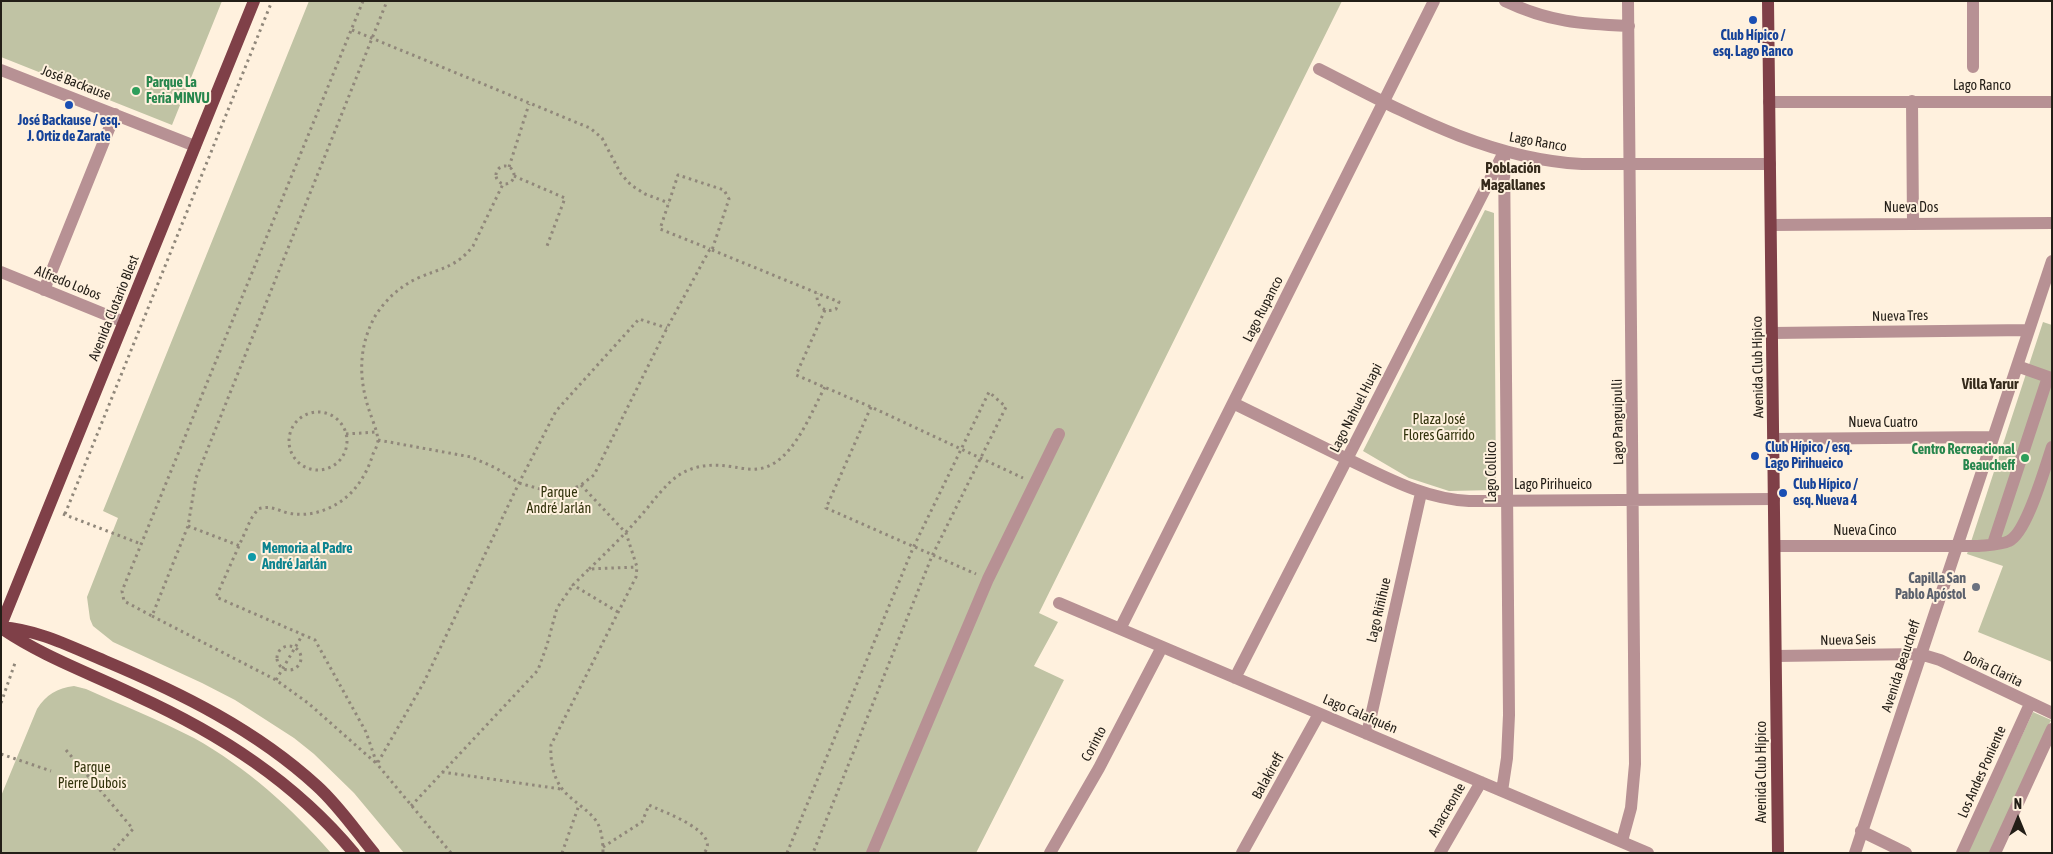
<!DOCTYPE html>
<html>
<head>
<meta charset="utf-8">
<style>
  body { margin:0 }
  #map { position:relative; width:2053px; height:854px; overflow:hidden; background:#fff1de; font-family:"Asap Condensed",sans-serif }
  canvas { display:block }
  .frame { position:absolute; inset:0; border:2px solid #231e17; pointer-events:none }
  .north { position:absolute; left:1993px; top:794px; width:50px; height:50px; -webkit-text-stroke:4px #fff1de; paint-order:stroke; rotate:0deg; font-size:14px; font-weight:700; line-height:20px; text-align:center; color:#231e17 }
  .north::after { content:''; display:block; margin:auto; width:18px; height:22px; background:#231e17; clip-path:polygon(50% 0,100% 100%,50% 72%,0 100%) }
</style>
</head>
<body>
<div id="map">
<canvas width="2053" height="854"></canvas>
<div class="frame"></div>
<div class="north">N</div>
</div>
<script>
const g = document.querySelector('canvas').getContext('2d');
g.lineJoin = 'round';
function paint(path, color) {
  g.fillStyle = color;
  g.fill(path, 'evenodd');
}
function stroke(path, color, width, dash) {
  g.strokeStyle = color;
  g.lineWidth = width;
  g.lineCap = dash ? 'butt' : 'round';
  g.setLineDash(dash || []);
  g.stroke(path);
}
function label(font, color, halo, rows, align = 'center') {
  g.font = font + ' "Asap Condensed",sans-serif';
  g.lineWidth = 4;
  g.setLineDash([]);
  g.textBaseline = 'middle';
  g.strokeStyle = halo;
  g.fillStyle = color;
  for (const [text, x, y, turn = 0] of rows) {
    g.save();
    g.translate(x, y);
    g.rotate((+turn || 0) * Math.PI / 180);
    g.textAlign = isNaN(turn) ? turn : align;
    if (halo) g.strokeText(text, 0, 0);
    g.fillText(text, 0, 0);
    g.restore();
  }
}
paint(new Path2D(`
  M1,1H222L172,125L1,57Z
  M309,1H1342L1039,613L1058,622L1034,666L1064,680L976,853H404L354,793L314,754L294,738L235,700L202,683L113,642L93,626L90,619L87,597L118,518L103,511Z
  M1485,210L1494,213L1496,490L1449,491L1409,478L1363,451Z
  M2043,322L2052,325V662L1978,632L2003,566L1967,554Z
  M74,686L86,689C122,705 159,720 194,738C246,767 292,808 331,853H1V796L37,709C46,695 57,688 74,686Z
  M2033,712L2051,720L1989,853H1967Z`), '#c0c3a4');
stroke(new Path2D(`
  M363,1L122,591L124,601L152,616L188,526L196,478L387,1
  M352,30L590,128L602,138L621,174L631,185L645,194L669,203
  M496 175a9 9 0 1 1 18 0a9 9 0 1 1-18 0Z
  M509,167L529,104
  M514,176L565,198L547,246
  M712,250L839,302L836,309C823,314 816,305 817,293
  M825,310L796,375L871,407L1023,478
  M871,407L826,508L976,574
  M289 441a29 29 0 1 1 58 0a29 29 0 1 1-58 0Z
  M346,434L376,432
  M378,440L471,457L496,468L519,483L547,491H568L581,485L594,475L667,328L710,249L712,250L729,199L724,190L678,175L660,229L710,249
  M581,485L626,533L637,567L636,577L551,745C550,759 553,778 563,790C573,802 588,809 597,822C602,831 603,843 603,853
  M63,514L141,544
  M65,514L272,1
  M188,526L240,546
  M589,569C606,553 622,537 637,520C651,505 664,484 682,473C699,464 716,464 734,467C741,468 749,470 757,469C792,466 810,414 825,387
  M618,612L573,585L589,569L637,567
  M152,616L276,680L308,703L377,764L424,682L519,483L556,411L639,319L667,328
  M277 658a12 12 0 1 1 24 0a12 12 0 1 1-24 0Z
  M276,680L303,634
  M1,703L15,663
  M66,750L133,829L111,853
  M1,754L51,771
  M442,772L561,789
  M411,806L538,670L547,645L557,608L573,585
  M603,847L642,822L649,805C663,812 722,832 704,853
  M451,853L377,764L366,732L315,640L216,597L251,519L258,509C270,505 277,510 288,513C302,516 316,514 329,508C352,498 366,477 373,454C375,450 378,444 378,440C377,430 372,419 369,410C359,379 358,349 374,318C384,301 400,286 418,278C441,268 457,267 473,246L503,184
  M562,853L579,805
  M787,853L913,548L989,392L1006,407L932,556L813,853`), '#90877a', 3, [2.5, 4]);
stroke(new Path2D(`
  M1505,1C1549,22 1581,24 1629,26
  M1973,1V67
  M1319,69C1402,111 1486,159 1582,164H1770
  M1,70L195,146
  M1912,101L1913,223
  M1769,102H2052
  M1771,225L2052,223
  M1,272L124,322
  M44,290L115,114
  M1772,333L2029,330
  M2017,366L2048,377L2052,380
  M1233,403C1270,421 1307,439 1343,457C1384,476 1423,499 1469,501L1774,499
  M1774,439L1993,437
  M1993,544L2048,377
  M1775,546H1978C1988,545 2001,545 2009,541C2027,533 2045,467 2052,447
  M1059,603L1648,853
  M1120,629L1434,1
  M1776,656L1920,654L1940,660L2052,713
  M1235,678L1503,154
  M1367,734L1421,493
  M1502,791L1507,758L1509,715L1504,152
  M1861,831L1906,853
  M1622,841L1631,808L1635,764L1628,1
  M872,853L988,579L1059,434
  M1050,853L1099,768L1162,647
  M1242,853L1319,714
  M1440,853L1481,782
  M1855,853L2052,261
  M1962,853L2030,704
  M1995,853L2052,729`), '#b79194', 12);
stroke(new Path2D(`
  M1768,1L1778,853
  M1,625L254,1
  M1,627C39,630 71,647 105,661C181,693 256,730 317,786C339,806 355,830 374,853
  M1,628C43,657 92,674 137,696C220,734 295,782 354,853`), '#7f4048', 12);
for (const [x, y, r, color] of [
  [1753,20,5,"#1a4fb4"],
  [136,91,5,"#2e9e5b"],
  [69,105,5,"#1a4fb4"],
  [1755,456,5,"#1a4fb4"],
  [2025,458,5,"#2e9e5b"],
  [1783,493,5,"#1a4fb4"],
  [252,557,5,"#0f9aa8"],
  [1976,587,5,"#6b7280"]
]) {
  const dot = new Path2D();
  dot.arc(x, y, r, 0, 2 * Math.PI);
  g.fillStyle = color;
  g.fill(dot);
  stroke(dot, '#fff1de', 2);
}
label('bold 14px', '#164399', '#fff1de', [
  ["Club Hípico /",1753,36],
  ["esq. Lago Ranco",1753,52],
  ["José Backause / esq.",69,121],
  ["J. Ortiz de Zarate",69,137],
  ["Club Hípico / esq.",1765,448,"left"],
  ["Lago Pirihueico",1765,464,"left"],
  ["Club Hípico /",1793,485,"left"],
  ["esq. Nueva 4",1793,501,"left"]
]);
label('14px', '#231e17', '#fff1de', [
  ["José Backause",76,83,21],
  ["Lago Ranco",1982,86],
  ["Lago Ranco",1538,142,10],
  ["Nueva Dos",1911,208],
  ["Alfredo Lobos",68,283,22],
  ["Avenida Clotario Blest",114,308,-68],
  ["Lago Rupanco",1263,309,-63],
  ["Nueva Tres",1900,316,-1],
  ["Avenida Club Hípico",1758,367,-91],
  ["Lago Nahuel Huapi",1356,408,-63],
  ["Lago Panguipulli",1618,422,-91],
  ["Nueva Cuatro",1883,423],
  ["Lago Collico",1492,472,-90],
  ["Lago Pirihueico",1553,485],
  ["Nueva Cinco",1865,531],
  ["Lago Riñihue",1379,610,-77],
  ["Nueva Seis",1848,640,-1],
  ["Avenida Beaucheff",1901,666,-72],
  ["Doña Clarita",1993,669,26],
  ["Lago Calafquén",1360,714,23],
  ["Corinto",1094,744,-62],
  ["Avenida Club Hípico",1762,772,-90],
  ["Los Andes Poniente",1982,772,-66],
  ["Balakireff",1268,776,-61],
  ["Anacreonte",1447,810,-60]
]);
label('bold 14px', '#27864d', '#fff1de', [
  ["Parque La",146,83],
  ["Feria MINVU",146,99],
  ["Centro Recreacional",2015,450,"right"],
  ["Beaucheff",2015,466,"right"]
], 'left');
label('14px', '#31320b', '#fff1de', [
  ["Plaza José",1439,420],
  ["Flores Garrido",1439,436],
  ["Parque",559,493],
  ["André Jarlán",559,509],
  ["Parque",92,768],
  ["Pierre Dubois",92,784]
]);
label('bold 14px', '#0d838f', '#fff1de', [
  ["Memoria al Padre",262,549],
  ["André Jarlán",262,565]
], 'left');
label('bold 14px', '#5b616d', '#fff1de', [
  ["Capilla San",1966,579],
  ["Pablo Apóstol",1966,595]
], 'right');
label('bold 15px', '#352a1b', '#fff1de', [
  ["Población",1513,168],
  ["Magallanes",1513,185],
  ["Villa Yarur",1990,384]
]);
</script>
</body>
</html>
